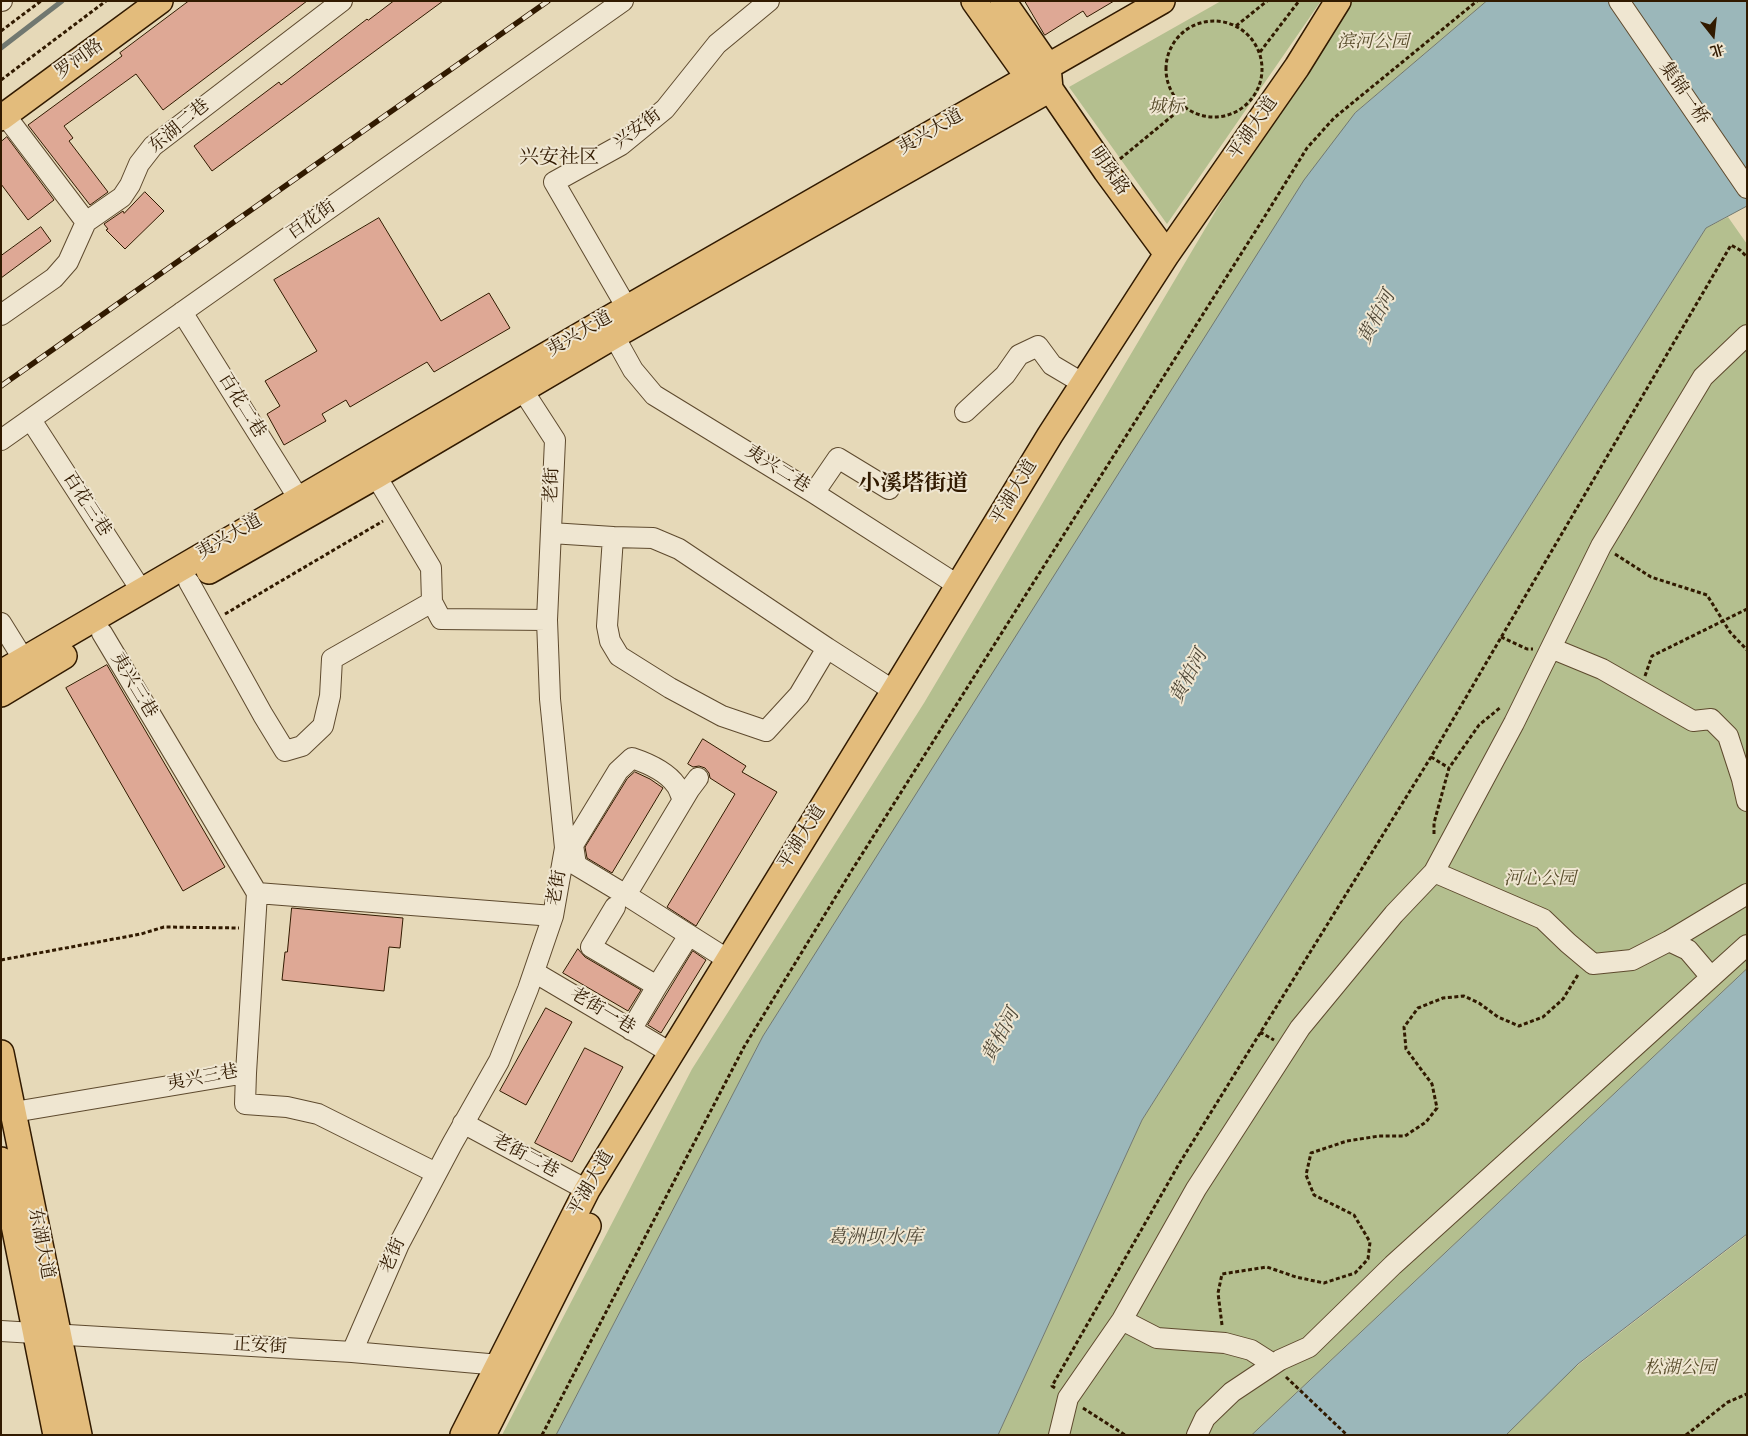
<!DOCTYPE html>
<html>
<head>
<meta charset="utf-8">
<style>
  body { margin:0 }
  #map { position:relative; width:1748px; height:1436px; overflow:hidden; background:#e6d9b8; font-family:"IM FELL English","Noto Serif SC",serif }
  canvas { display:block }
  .frame { position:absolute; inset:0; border:2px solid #311a00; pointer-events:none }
  .north { position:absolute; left:1688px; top:10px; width:50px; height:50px; -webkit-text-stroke:4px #efe6d1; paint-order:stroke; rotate:164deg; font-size:14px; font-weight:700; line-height:20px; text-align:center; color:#311a00 }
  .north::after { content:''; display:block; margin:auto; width:18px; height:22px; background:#311a00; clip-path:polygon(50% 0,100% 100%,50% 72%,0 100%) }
</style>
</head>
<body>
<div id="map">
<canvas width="1748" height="1436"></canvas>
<div class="frame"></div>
<div class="north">北</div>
</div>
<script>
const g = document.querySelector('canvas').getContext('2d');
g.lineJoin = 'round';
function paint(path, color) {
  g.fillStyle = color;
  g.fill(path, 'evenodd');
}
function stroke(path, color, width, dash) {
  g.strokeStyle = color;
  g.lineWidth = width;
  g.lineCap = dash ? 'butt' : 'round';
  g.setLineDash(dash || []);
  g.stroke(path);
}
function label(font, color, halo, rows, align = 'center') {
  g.font = font + ' "IM FELL English","Noto Serif SC",serif';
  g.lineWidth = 4;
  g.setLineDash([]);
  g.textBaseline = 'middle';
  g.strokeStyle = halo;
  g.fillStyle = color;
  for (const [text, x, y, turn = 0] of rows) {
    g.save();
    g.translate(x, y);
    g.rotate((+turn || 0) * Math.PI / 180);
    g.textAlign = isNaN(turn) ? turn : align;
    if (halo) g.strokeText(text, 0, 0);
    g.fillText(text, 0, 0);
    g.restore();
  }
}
paint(new Path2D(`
  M1221,1H1321L1167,224L1069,87Z
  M1350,1H1487L1355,113L763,1036L556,1435H502L692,1069L924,703L1221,202Z
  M1728,217L1747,244V969L1252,1435H998L1142,1120L1706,228Z
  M1747,1235V1435H1506L1569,1372Z`), '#b4bf8f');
const water = new Path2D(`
  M1487,1H1747V206L1706,228L1142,1120L998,1435H556L763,1036L1304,180L1355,113Z
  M1747,969V1234L1578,1364L1506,1435H1252Z`);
paint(water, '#9bb7ba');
stroke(water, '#717870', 1);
stroke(new Path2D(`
  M1,48L62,1`), '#717870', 5);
const building = new Path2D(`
  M189,1H307L163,110L136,74L64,126L73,138L69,141L108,192L90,205L28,125L122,56L120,53Z
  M394,1H443L212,171L194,146L279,82L281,85L367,19L368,20Z
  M1025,1H1114L1087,17L1083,11L1045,35Z
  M7,137L54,200L28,220L1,184V142Z
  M145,192L164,211L125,249L106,230L108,229L104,224L123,211L124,213Z
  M379,218L441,321L489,293L510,328L434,372L427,362L350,407L346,400L322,414L326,421L284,445L267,414L280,406L265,381L317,351L274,280Z
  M41,227L51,241L1,278V256Z
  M107,665L225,867L183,891L66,688Z
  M703,739L746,766L742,772L777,792L696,926L667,907L735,794L710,778L709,773L705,768L699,766L693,767L688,764Z
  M635,772L650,779L663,788L612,873L587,858L585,847L627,779Z
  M292,908L403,918L400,948L389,947L384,991L282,980L285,952H287Z
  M578,949L585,957L641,990L628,1011L563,973Z
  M693,951L706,960L661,1033L648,1025Z
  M546,1008L572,1022L526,1105L500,1091Z
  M585,1048L623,1067L572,1162L535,1143Z`);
paint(building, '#dea895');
stroke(building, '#311a00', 1);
const minor = new Path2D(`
  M1,1H2
  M1619,1L1747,188
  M5,115L86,222
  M627,308L554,182L621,145L665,109L717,44L769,1
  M182,312L299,499
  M1,315L54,278L68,262L86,222L122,197L130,185L139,164L153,146L342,1
  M614,336L633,370L654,395L814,493L959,586
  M965,412L1005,375L1019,355L1038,346L1052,365L1084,384
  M31,420L141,590
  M1,440L623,1
  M814,493L838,458L889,489
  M551,533L613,537L607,626L610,641L619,656L670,688L722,716L766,731L799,695L827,648L894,691
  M613,537L653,538L679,549L827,648
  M189,582L263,715L285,751L302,746L323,726L330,696L332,659L432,602L431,568L376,476
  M432,602L441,619L547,620
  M1,623L24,660
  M102,633L257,893L553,916
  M1551,648L1602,669L1693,721L1711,719L1728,736L1742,779L1747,801
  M698,778L689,790L626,895L727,959
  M1434,872L1543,919L1568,943L1593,964L1632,960L1669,941L1688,950L1711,977
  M626,895L576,865L573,845L618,771L632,758C647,763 667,772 676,785C679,789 681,796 683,800
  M615,907L591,947L657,986L689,935
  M1669,941L1747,894
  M534,972L671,1053
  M631,1030L657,986
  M246,1073L245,1104L287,1107L318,1114L436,1173
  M14,1112L246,1073L257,893
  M463,1123L587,1190
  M1122,1320L1157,1338L1225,1343L1251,1350L1273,1364
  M1,1331L352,1352L511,1366
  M352,1352L399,1244L452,1144L499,1061L528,989L553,916L565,848L550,699L547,620L555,440L522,389
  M1059,1435L1068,1398L1122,1320L1196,1189L1300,1028L1394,914L1434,872L1514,723L1601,546L1703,377L1747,335
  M1197,1435L1205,1418L1232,1392L1280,1360L1309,1347L1393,1265L1747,945`);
const major = new Path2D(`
  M974,1L1028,77L1043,85
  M1003,1L1048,66L1050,89L1106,171L1167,254
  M1,118L160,1
  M209,571L376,476L614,336L1050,89
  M1,673L627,308L1162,1
  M1,694L64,656
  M1,1053L79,1435
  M1,1160L56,1435
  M463,1435L587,1190L894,691L1050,435L1167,254L1297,67L1338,1
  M483,1435L588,1226`);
stroke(minor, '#5e4a2e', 22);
stroke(major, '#311a00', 28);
stroke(new Path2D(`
  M1166 69a48 48 0 1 1 96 0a48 48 0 1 1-96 0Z
  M1236,26L1267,1
  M1,31L41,1
  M1260,52L1299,1
  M1,80L106,1
  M1120,159L1183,107
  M1615,554L1651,577L1707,595L1730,632L1747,650
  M225,614L383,521
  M1501,637L1527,649H1533
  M1645,676L1652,656L1747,609
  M1431,757L1449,768
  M1434,834V823L1449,768L1479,725L1501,707
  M1,960L141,934L164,927L239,928
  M1260,1032L1274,1040
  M1222,1325L1218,1293L1222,1274L1267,1267L1296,1277L1324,1283L1355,1273L1368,1259L1370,1242L1354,1215L1314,1195L1306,1175L1311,1153L1347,1141L1379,1136H1405L1426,1122L1437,1108L1432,1084L1406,1049L1404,1027L1418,1008L1443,998L1464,996L1479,1003L1498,1017L1519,1026L1543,1017L1563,999L1579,973
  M1286,1377L1347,1435
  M1055,1388L1052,1386L1179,1164L1431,757L1731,245L1740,250L1747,257
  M1083,1408L1125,1435
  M542,1435L744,1047L852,870L1265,216L1307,148L1334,118L1477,1
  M1686,1435L1728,1402L1747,1394`), '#311a00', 3, [4, 2.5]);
stroke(minor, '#efe6d1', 20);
stroke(major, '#e3bc7c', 25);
const rail = new Path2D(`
  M1,386L548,1`);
stroke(rail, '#311a00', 5.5);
stroke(rail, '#efe6d1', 4, [11]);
label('italic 18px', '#584c2b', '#efe6d1', [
  ["滨河公园",1373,43],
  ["城标",1166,108],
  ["河心公园",1540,880],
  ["松湖公园",1680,1369]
]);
label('18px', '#311a00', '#efe6d1', [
  ["罗河路",80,60,-36],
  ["集锦一桥",1683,94,55],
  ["东湖二巷",180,127,-40],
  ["平湖大道",1254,129,-55],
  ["兴安街",638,130,-37],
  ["夷兴大道",931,133,-30],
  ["明珠路",1108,172,55],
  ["百花街",312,221,-35],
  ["夷兴大道",580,335,-30],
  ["百花二巷",241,406,58],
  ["夷兴二巷",777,470,32],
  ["老街",553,485,-88],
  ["平湖大道",1015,493,-59],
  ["百花三巷",86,505,57],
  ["夷兴大道",230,538,-30],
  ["夷兴三巷",133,686,59],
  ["平湖大道",803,838,-58],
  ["老街",558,888,-80],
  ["老街一巷",602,1012,31],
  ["夷兴三巷",203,1079,-11],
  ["老街二巷",525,1157,28],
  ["平湖大道",592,1184,-60],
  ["东湖大道",40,1244,79],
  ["老街",394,1256,-66],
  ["正安街",260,1347,3]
]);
label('italic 19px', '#514938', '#efe6d1', [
  ["黄柏河",1378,318,-62],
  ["黄柏河",1190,677,-62],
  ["黄柏河",1002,1036,-62],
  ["葛洲坝水库",875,1239]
]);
label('20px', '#311a00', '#efe6d1', [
  ["兴安社区",559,159]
]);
label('bold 22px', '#311a00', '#efe6d1', [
  ["小溪塔街道",913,485]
]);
</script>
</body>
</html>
